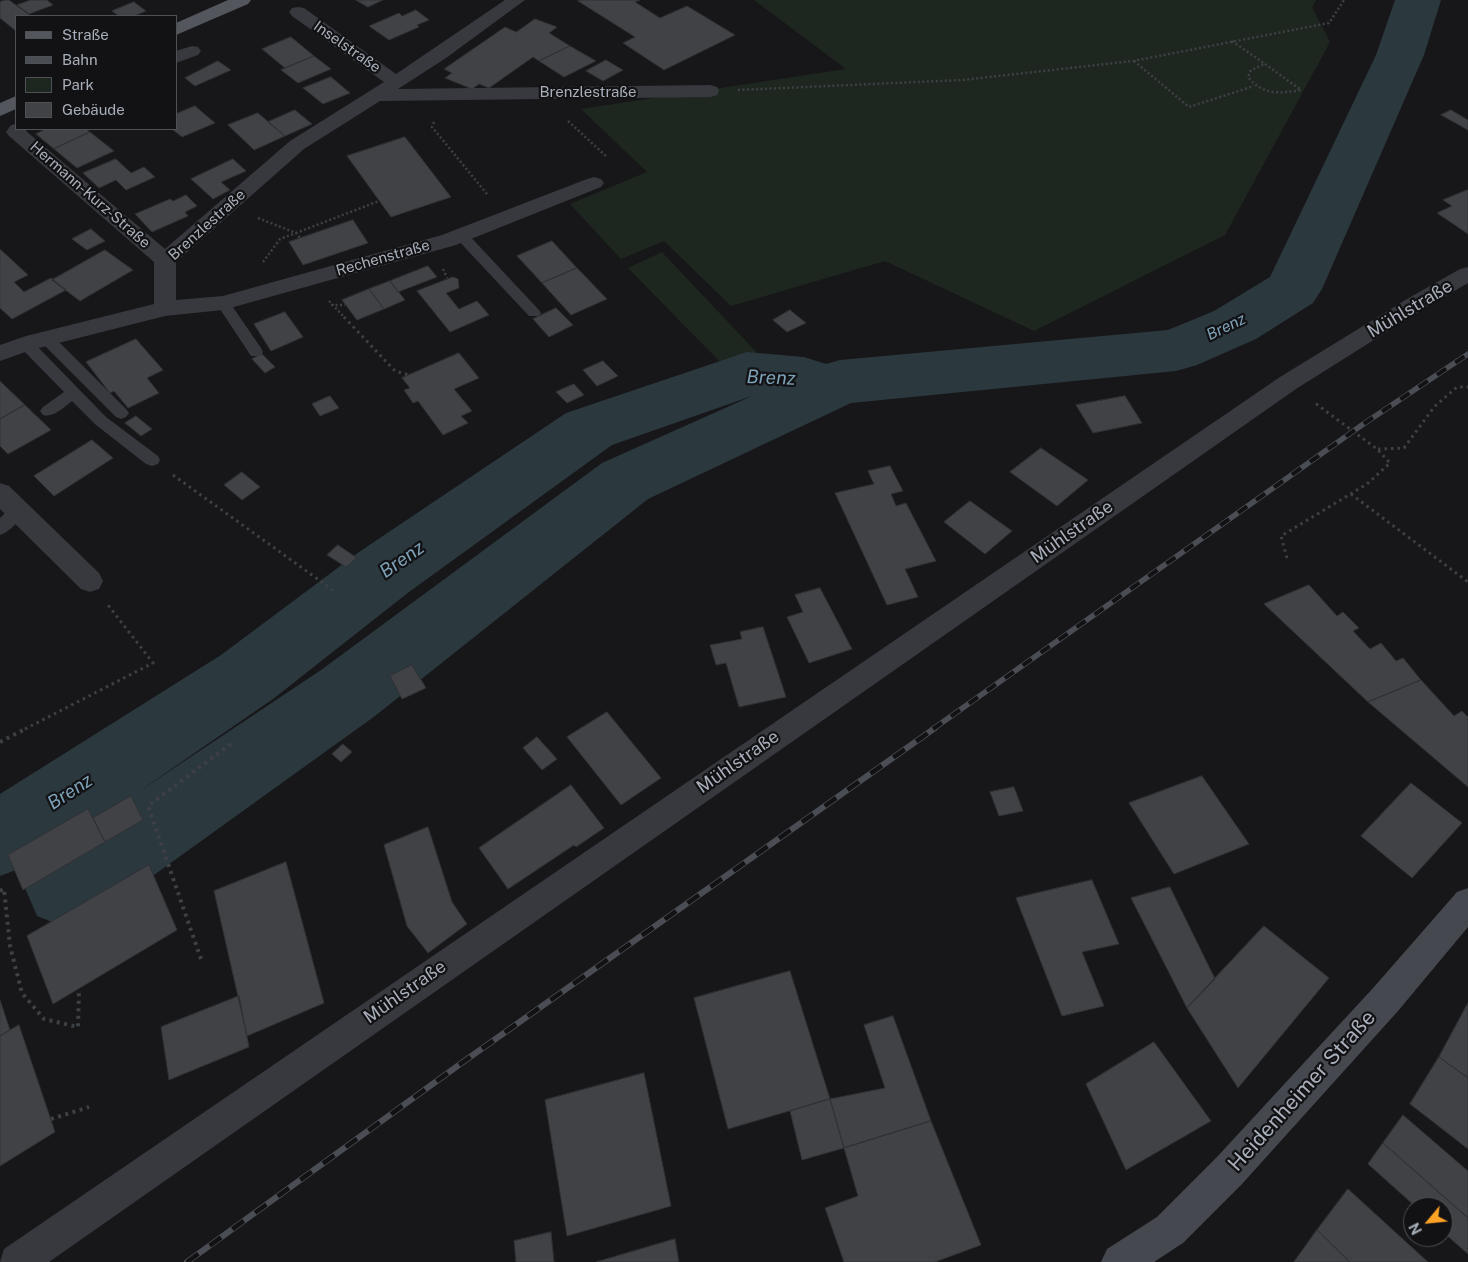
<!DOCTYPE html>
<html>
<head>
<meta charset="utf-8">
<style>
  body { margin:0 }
  #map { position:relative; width:1468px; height:1262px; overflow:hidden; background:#171719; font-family:"Public Sans",sans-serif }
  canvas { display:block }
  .legend { position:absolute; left:15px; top:15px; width:162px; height:115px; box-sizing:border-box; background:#121214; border:1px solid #4e5156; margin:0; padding:6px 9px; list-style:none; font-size:15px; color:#a8afba }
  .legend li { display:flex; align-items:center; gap:10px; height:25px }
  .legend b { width:25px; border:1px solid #4e5156 }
  .north { position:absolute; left:1403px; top:1197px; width:50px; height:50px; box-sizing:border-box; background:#121214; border:1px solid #4e5156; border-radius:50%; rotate:242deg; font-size:14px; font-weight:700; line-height:20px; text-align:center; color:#a8afba }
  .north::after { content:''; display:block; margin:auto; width:18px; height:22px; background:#ffa228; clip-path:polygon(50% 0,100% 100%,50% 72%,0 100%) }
</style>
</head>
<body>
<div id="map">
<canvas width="1468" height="1262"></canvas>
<ul class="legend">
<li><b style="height:6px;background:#53565d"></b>Straße</li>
<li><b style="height:6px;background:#4a4d53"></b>Bahn</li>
<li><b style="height:14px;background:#1e271f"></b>Park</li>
<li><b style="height:14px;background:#404246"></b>Gebäude</li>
</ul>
<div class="north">N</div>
</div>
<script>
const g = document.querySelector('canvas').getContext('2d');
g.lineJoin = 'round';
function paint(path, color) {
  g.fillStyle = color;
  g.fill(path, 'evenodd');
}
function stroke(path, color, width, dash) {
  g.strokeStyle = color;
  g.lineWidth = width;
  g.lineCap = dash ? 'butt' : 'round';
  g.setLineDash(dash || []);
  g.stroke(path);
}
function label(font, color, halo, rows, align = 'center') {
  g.font = font + ' "Public Sans",sans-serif';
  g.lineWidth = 4.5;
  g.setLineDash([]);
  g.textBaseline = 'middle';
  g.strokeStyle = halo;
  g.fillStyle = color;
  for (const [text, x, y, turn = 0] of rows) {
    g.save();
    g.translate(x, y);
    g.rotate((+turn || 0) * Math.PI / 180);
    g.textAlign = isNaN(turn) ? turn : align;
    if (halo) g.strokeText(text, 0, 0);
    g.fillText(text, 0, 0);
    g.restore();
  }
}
paint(new Path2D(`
  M754,0H1316L1312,7L1330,42L1225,235L1034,331L885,261L731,306L664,241L621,259L570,204L647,172L581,109L846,69Z
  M662,252L761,357L722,364L628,268Z`), '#1e271f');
paint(new Path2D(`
  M1395,0H1441L1424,55L1322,289L1313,303L1256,339L1197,365L1176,371L851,403L648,499L375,716L97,916L67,928L37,916L25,888L37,860L66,841L29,865L0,876V794L221,655L359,552L566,413L747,352L804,357L826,364L840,360L1168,330L1214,311L1270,277L1376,55ZM752,396L602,463L321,670L138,792L273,699L409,592L612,445Z`), '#2b383e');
const building = new Path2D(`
  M5,0H9L31,16H16V31L0,18V2Z
  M31,0H47L53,5L29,14L17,5Z
  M356,0H383L368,7Z
  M581,0H640L635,2L660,18L687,6L735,35L664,70L623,43L635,37L578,1Z
  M134,2L146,11L134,16H119L112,11Z
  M416,10L429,20L417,25L419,27L389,40L369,26L399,13L402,16Z
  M535,19L557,27L549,33L570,46L539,61L533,57L489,88L479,84L472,89L445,78L452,73L444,69L505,27L516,32Z
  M291,37L314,56L285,68L262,49Z
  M570,46L596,61L564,77L539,61Z
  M314,56L331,69L298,83L281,70Z
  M606,60L623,70L603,81L586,71Z
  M218,61L231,70L195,86L185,78Z
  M331,77L350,93L323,104L303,88Z
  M195,106L215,123L182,137L172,129H176V114Z
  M295,110L312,124L285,136L268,122Z
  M1451,110L1468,120V130L1441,115Z
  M258,113L285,136L254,150L228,125Z
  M46,129H86L90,132L54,149L36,134Z
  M90,132L114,151L77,168L54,149Z
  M405,137L451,197L391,217L347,156Z
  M116,159L131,173L144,167L155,177L126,190L116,180L99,188L83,173Z
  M233,159L246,171L221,182L230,190L213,199L191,179Z
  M1467,190H1468V234L1437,213L1452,206L1443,200Z
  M186,195L197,206L185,212L188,216L152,232L135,214L170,199L173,201Z
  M353,220L368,243L303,265L289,242Z
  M91,229L105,241L87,250L72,239Z
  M552,241L577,268L542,283L517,256Z
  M0,249L28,275L14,282L24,292L51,278L66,290L12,319L0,308Z
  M105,250L133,270L80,301L52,280Z
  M428,266L437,277L398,292L390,281Z
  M577,268L607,299L571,315L542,283Z
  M453,277L458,279L459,288L446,293L459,309L477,301L489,315L450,332L417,291Z
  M390,281L405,300L384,309L369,289Z
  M369,289L384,309L357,320L342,300Z
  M556,308L573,325L549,337L533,319Z
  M790,310L806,323L787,332L773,320Z
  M285,312L303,337L271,351L254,324Z
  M136,339L163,370L147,378L159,393L128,408L114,391L110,393L86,362Z
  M459,353L479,378L454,389L472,411L461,416L468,423L443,435L418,401L413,403L404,390L410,388L402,378Z
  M262,354L275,367L265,373L252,359Z
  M603,361L618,376L597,386L583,370Z
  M0,381L25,405L0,419Z
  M574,384L584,395L567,403L556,392Z
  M330,396L339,408L320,416L312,404Z
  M1125,396L1142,423L1093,433L1076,405Z
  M25,405L51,430L8,454L0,446V419Z
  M136,416L152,429L141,436L125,423Z
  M92,440L113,458L54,496L34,476Z
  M1041,448L1088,480L1057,506L1010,472Z
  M890,466L903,491L891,494L896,506L906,503L936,561L905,569L918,597L887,605L835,493L874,484L868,471Z
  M242,472L260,487L242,500L224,485Z
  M970,501L1012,531L985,554L944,522Z
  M338,545L357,558L346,567L327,555Z
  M1309,585L1337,616L1343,612L1359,628L1353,631L1370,649L1381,643L1396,661L1403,658L1421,680L1368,702L1264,604Z
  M820,588L852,649L809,663L787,617L803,612L795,595Z
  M763,627L786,697L739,707L726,663L716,665L710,645L742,639L740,632Z
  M412,665L426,688L402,699L390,676Z
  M1421,680L1454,716L1462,711L1468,717V787L1368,702Z
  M607,712L661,778L621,805L567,737Z
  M537,737L557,759L542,770L523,748Z
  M343,744L352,752L341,762L332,754Z
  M1202,776L1249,844L1174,874L1129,803Z
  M1411,783L1462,823L1412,878L1361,836Z
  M571,785L604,828L576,847L574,845L508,889L479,848Z
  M1014,787L1023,811L999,816L990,792Z
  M131,796L143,820L105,842L93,818Z
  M88,809L105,842L23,890L8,855Z
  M428,827L452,902L467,924L428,953L407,926L384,845Z
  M286,862L324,1003L247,1036L214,891Z
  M149,865L177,930L53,1004L27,936Z
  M1092,880L1119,944L1082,952L1104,1006L1062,1016L1016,898Z
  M1170,887L1215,979L1187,1008L1131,898Z
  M1264,926L1329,978L1238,1088L1187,1008Z
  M790,971L830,1099L728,1129L694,998Z
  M239,996L249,1047L169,1080L161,1027Z
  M0,1000L10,1030L0,1036Z
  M1468,1003V1078L1439,1057Z
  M893,1016L931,1121L844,1148L830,1099L885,1088L864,1025Z
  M19,1025L55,1132L0,1166V1036Z
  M1154,1042L1211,1121L1126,1170L1086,1084Z
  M1439,1057L1468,1078V1149L1410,1104Z
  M644,1073L671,1206L567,1236L545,1100Z
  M830,1099L844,1148L802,1160L790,1111Z
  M1403,1115L1468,1171V1218L1383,1143Z
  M931,1121L981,1245L935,1262H844L825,1208L858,1196L844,1148Z
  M1383,1143L1468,1218V1254L1443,1232V1207H1416L1368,1164Z
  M1348,1189L1428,1262H1350L1317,1230Z
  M1317,1230L1350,1262H1294Z
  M551,1232L554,1262H516L514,1241Z
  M675,1239L679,1262H596Z`);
paint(building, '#404246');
stroke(building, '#303135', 1);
stroke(new Path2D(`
  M1232,41L1265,64
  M1134,61L1189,107L1254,86
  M1265,64L1301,90C1280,94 1262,95 1248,77L1251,70Z
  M738,90L963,80L1133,61L1329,23L1344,0
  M568,121L607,157
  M434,122L432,127L487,194
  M258,218L296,233L379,201
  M263,262L280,239L296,233L300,238
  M443,269L447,278
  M329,301L345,318
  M331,305H345`), '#3d4045', 2.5, [2, 2.5]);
stroke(new Path2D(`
  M344,317L395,371L409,375
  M1378,449L1404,448L1434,407L1457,387H1468
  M173,475L337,593
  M1351,494L1468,582
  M1287,558L1281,536L1367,484L1390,463L1377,449L1315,403
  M25,729L153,663L108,605`), '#3d4045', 3, [2.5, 4]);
stroke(new Path2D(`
  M0,742L27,728
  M0,891L4,889L10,946L22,993L44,1019L78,1027L79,989
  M201,959L148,806L232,743
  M51,1119L89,1107`), '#3d4045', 4, [3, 4.5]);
paint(new Path2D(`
  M461,231L466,232L539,310L541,313L539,316H529L456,238L454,235Z
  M223,298L228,300L261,348L263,352L261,356H251L218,306L216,303L218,300Z
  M47,334L52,335L126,409L129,413L126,417L121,419L116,417L42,343L40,339L42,335Z
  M26,339L31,340L106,417L158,456L160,460L158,464L152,466L146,464L96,425L72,401C64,407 54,418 43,415L40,411L43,407L64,392L21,348L19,344L21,340Z
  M18,504L24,506L26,510C21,519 10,532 0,535V518L12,506Z`), '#37393e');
paint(new Path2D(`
  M505,0H525L446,58L398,89L710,85L717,87L719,91L717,95L710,97L380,101L304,149L176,262V300L223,296L442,235L587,179L594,177L601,179L604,183L601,187L456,245L223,310L165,316L31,350L0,361V345L26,336L154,304V262L9,136L6,132L11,125L16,124V129H28L26,131L165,249L290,141L384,82L292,16L289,12L292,8L298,7L304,8L396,74Z
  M192,46L198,47L201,51L198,55L176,63V51Z
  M1468,267V283L1423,309L1296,389L49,1262H0L4,1249L1280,377L1407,299L1460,269Z
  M0,483L9,486L99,573L103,581L99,589L90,592L81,589L0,509Z`), '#37393e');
paint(new Path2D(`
  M1468,888V927L1398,1011L1242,1184L1183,1243L1154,1262H1101L1107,1249L1157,1217L1216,1158L1374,987L1457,892Z`), '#45484e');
paint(new Path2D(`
  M228,0H251L248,4L176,35V23Z
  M16,96V109L0,116V103Z`), '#53565d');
const railFar1 = new Path2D(`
  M933,729L1362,425L1468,354`);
const rail = new Path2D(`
  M187,1262L463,1062L935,728`);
stroke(railFar1, '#4a4d53', 5.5);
stroke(rail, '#4a4d53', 6);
stroke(railFar1, '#121214', 4, [11]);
stroke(rail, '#121214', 4.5, [14]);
label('15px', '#a8afba', '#121214', [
  ["Inselstraße",347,47,35],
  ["Brenzlestraße",588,92],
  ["Hermann-Kurz-Straße",90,195,41],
  ["Brenzlestraße",207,225,-42],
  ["Rechenstraße",383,258,-16]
]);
label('italic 16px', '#7ca1b7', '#121214', [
  ["Brenz",1226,327,-26]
]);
label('18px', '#a8afba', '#121214', [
  ["Mühlstraße",1410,309,-31],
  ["Mühlstraße",1072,532,-35],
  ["Mühlstraße",738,762,-35],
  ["Mühlstraße",405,992,-35]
]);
label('italic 19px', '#7ca1b7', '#121214', [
  ["Brenz",771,378,2],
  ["Brenz",402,560,-35],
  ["Brenz",70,792,-33]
]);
label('21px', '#a8afba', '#121214', [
  ["Heidenheimer Straße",1302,1091,-48]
]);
</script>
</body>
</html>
